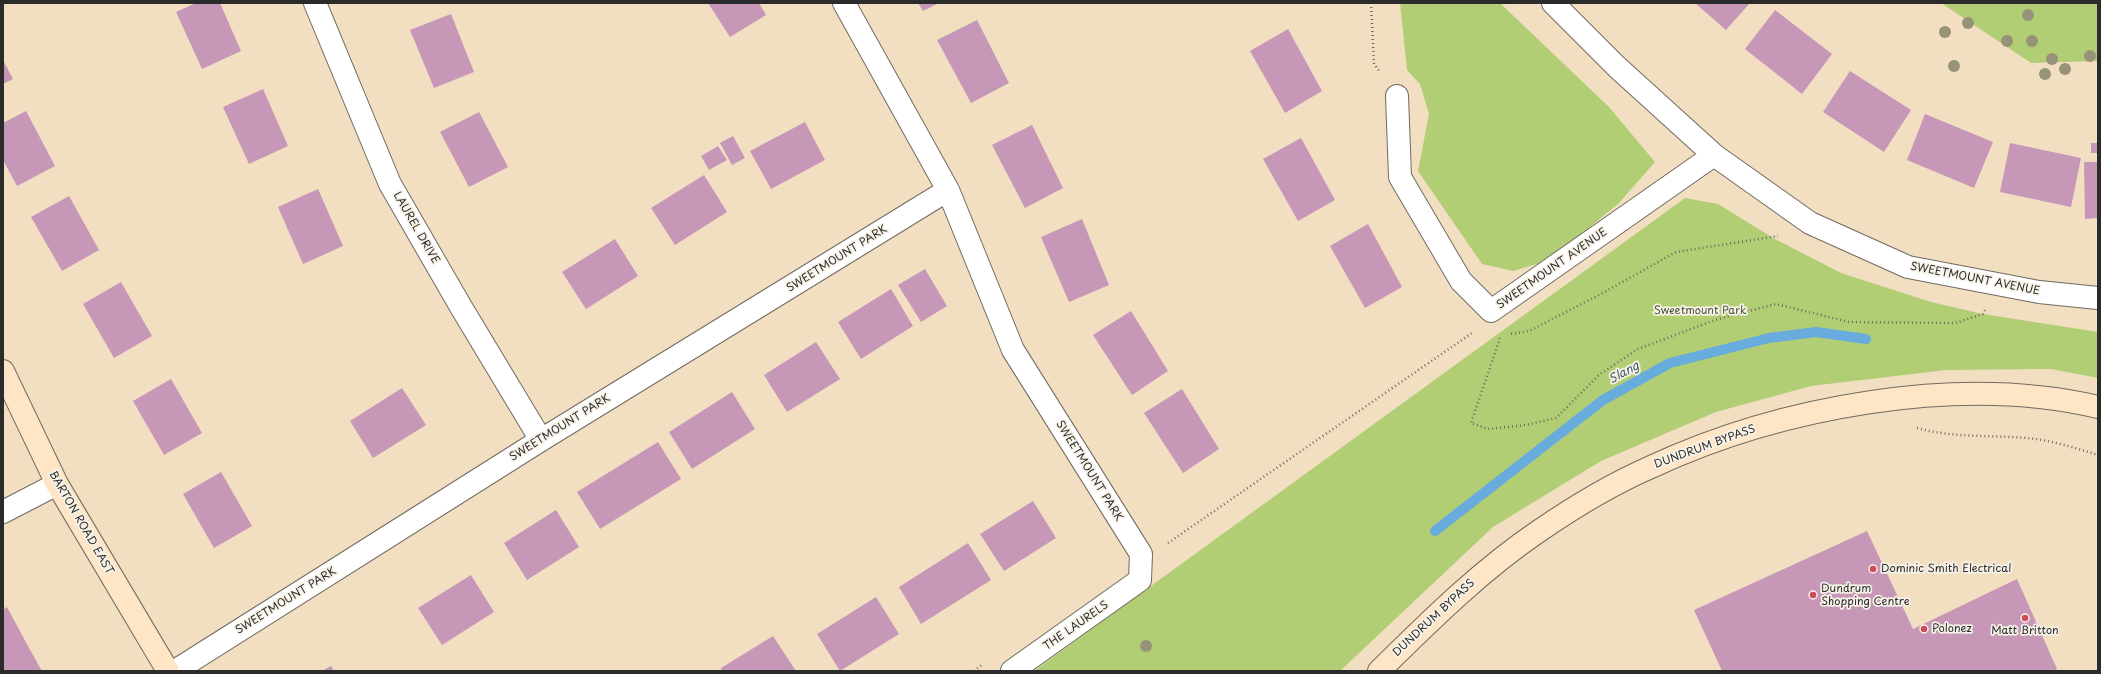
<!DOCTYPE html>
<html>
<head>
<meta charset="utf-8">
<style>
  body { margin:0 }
  #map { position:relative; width:2101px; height:674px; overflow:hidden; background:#f2dfc1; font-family:"Playpen Sans",sans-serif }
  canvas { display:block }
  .frame { position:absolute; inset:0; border:4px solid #2b2b2b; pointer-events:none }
</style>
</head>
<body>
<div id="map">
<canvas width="2101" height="674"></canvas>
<div class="frame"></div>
</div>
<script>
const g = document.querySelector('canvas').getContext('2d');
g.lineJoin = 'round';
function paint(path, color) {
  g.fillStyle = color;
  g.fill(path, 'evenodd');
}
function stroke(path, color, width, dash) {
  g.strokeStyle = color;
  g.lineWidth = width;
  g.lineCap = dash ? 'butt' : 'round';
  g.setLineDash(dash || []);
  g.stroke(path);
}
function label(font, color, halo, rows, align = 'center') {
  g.font = font + ' "Playpen Sans",sans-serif';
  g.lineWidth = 3.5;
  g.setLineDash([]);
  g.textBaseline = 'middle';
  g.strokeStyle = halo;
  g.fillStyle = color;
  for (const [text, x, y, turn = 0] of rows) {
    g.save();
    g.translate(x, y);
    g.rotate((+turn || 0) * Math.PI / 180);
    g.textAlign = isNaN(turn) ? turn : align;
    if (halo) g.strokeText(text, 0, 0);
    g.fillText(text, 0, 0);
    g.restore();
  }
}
paint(new Path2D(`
  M1400,3H1500L1609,107L1655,162L1619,203L1550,260L1513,271L1482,264L1418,171L1429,114L1420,84L1407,70Z
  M1941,3H2098V61L2031,63Z
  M1685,198L1718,204L1773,238L1841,273L1931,302L1983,314L2098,332V378L2051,369L1946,370L1811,386L1716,412L1601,461L1493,527L1340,671H1034Z`), '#b1ce75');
stroke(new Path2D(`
  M1435,531L1603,400L1670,363L1769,338L1816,332L1866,339`), '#68acdd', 10);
paint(new Path2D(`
  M196,3H220L241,51L202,69L176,12Z
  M708,3H759L766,15L730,37Z
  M918,3H939L923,11Z
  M1695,3H1750L1726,30Z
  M1775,10L1832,54L1802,94L1745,49Z
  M451,14L474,72L434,88L410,30Z
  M977,20L1009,83L971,103L937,40Z
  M1288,29L1322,91L1285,113L1250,51Z
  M3,60L13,79L3,84Z
  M1850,71L1911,110L1884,152L1823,112Z
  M263,89L288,146L249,164L223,107Z
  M26,111L55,166L17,186L3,160V123Z
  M479,112L508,167L469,187L440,132Z
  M1925,114L1993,142L1974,188L1907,160Z
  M805,122L825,160L771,189L750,151Z
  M1032,125L1063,188L1025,208L992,145Z
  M733,136L745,158L732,165L720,143Z
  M1301,138L1335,200L1298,221L1263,159Z
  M2010,143L2081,158L2071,207L2000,192Z
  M2091,143H2098V153H2091Z
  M718,146L727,160L709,170L701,156Z
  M2084,162H2098V218L2085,219Z
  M704,175L727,212L675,245L651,208Z
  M318,189L343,246L303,264L278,207Z
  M69,196L99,250L62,271L31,217Z
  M1082,219L1109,285L1069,302L1041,237Z
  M1368,224L1402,287L1365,308L1330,246Z
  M615,239L638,276L586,309L562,272Z
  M925,269L947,306L921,322L898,285Z
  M121,282L152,336L114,358L83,304Z
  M891,289L913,326L861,359L838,322Z
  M1131,311L1168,371L1132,395L1093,335Z
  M816,342L840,379L787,412L764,375Z
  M171,379L202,433L164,455L133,401Z
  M402,388L426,425L373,458L350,421Z
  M1182,389L1219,449L1183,473L1144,413Z
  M732,392L755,429L692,469L669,432Z
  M658,442L681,479L600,529L577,492Z
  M221,472L252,526L214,548L183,494Z
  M1033,501L1056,538L1004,571L980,534Z
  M556,510L579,547L527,580L504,543Z
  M1867,531L1913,629L2017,579L2057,669L2054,671H1722L1694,610Z
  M968,543L991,580L921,624L899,587Z
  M471,575L494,612L442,645L418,608Z
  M876,597L899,634L840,671L817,634Z
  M7,607L29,648L42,671H3V610Z
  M773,636L796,671H722L721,668Z
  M331,666L334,671H322Z`), '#c797b7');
const street = new Path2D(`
  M315,3L390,184L461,307L541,440
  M844,3L948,190L1013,350L1141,554L1140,580L1012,671
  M1553,3L1617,67L1714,155L1810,223L1908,267L2039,292L2098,298
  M1397,96L1400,177L1461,281L1491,311L1714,155
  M3,512L57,484
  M175,671L541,440L948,190`);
const secondary = new Path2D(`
  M3,371L57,484L168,671
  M1379,671C1430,621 1480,571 1539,531C1574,507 1612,484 1651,467C1780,407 1958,374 2098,407`);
stroke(street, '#716a60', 24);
stroke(secondary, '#716a60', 24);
stroke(new Path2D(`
  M1371,3L1374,64L1380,72
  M1511,334L1529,331L1599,295L1676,252L1778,236
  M1500,338L1471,423L1488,429L1526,425L1556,418L1600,374L1638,349L1715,320L1776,304L1849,322L1955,323L1983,314L1985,310
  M1917,428C1953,438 1990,435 2027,438C2051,440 2075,448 2098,455
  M1168,543L1472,333
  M974,671L983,664`), '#716a60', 2.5, [1, 3]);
stroke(street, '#fff', 22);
stroke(secondary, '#fde5c5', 22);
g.fillStyle = '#979379';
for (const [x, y] of [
  [2028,15],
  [1968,23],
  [1945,32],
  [2007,41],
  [2032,41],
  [2090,56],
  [2052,59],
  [1954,66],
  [2065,69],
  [2045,74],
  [1146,646]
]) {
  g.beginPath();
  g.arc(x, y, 6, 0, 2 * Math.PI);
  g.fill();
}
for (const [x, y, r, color] of [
  [1873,569,4,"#d1495b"],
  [1813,595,4,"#d1495b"],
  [2025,618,4,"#d1495b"],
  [1924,629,4,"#d1495b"]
]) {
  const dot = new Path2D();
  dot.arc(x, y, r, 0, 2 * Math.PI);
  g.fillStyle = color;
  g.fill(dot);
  stroke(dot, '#f7f3e8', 1.5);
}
label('11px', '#2b2b2b', '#f7f3e8', [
  ["LAUREL DRIVE",416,228,60],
  ["SWEETMOUNT PARK",837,259,-32],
  ["SWEETMOUNT AVENUE",1552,269,-35],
  ["SWEETMOUNT AVENUE",1975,279,11],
  ["SWEETMOUNT PARK",560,428,-32],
  ["DUNDRUM BYPASS",1705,447,-20],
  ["SWEETMOUNT PARK",1089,471,58],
  ["BARTON ROAD EAST",81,523,60],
  ["SWEETMOUNT PARK",286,601,-32],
  ["DUNDRUM BYPASS",1434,618,-43],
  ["THE LAURELS",1076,626,-35]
]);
label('11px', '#4c543e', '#f7f3e8', [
  ["Sweetmount Park",1700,311]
]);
label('11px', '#2b2b2b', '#f7f3e8', [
  ["Dominic Smith Electrical",1881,569],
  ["Dundrum",1821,589],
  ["Shopping Centre",1821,602],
  ["Polonez",1932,629],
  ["Matt Britton",2025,631,"center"]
], 'left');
label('italic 12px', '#405869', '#f7f3e8', [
  ["Slang",1624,373,-29]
]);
</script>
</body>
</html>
